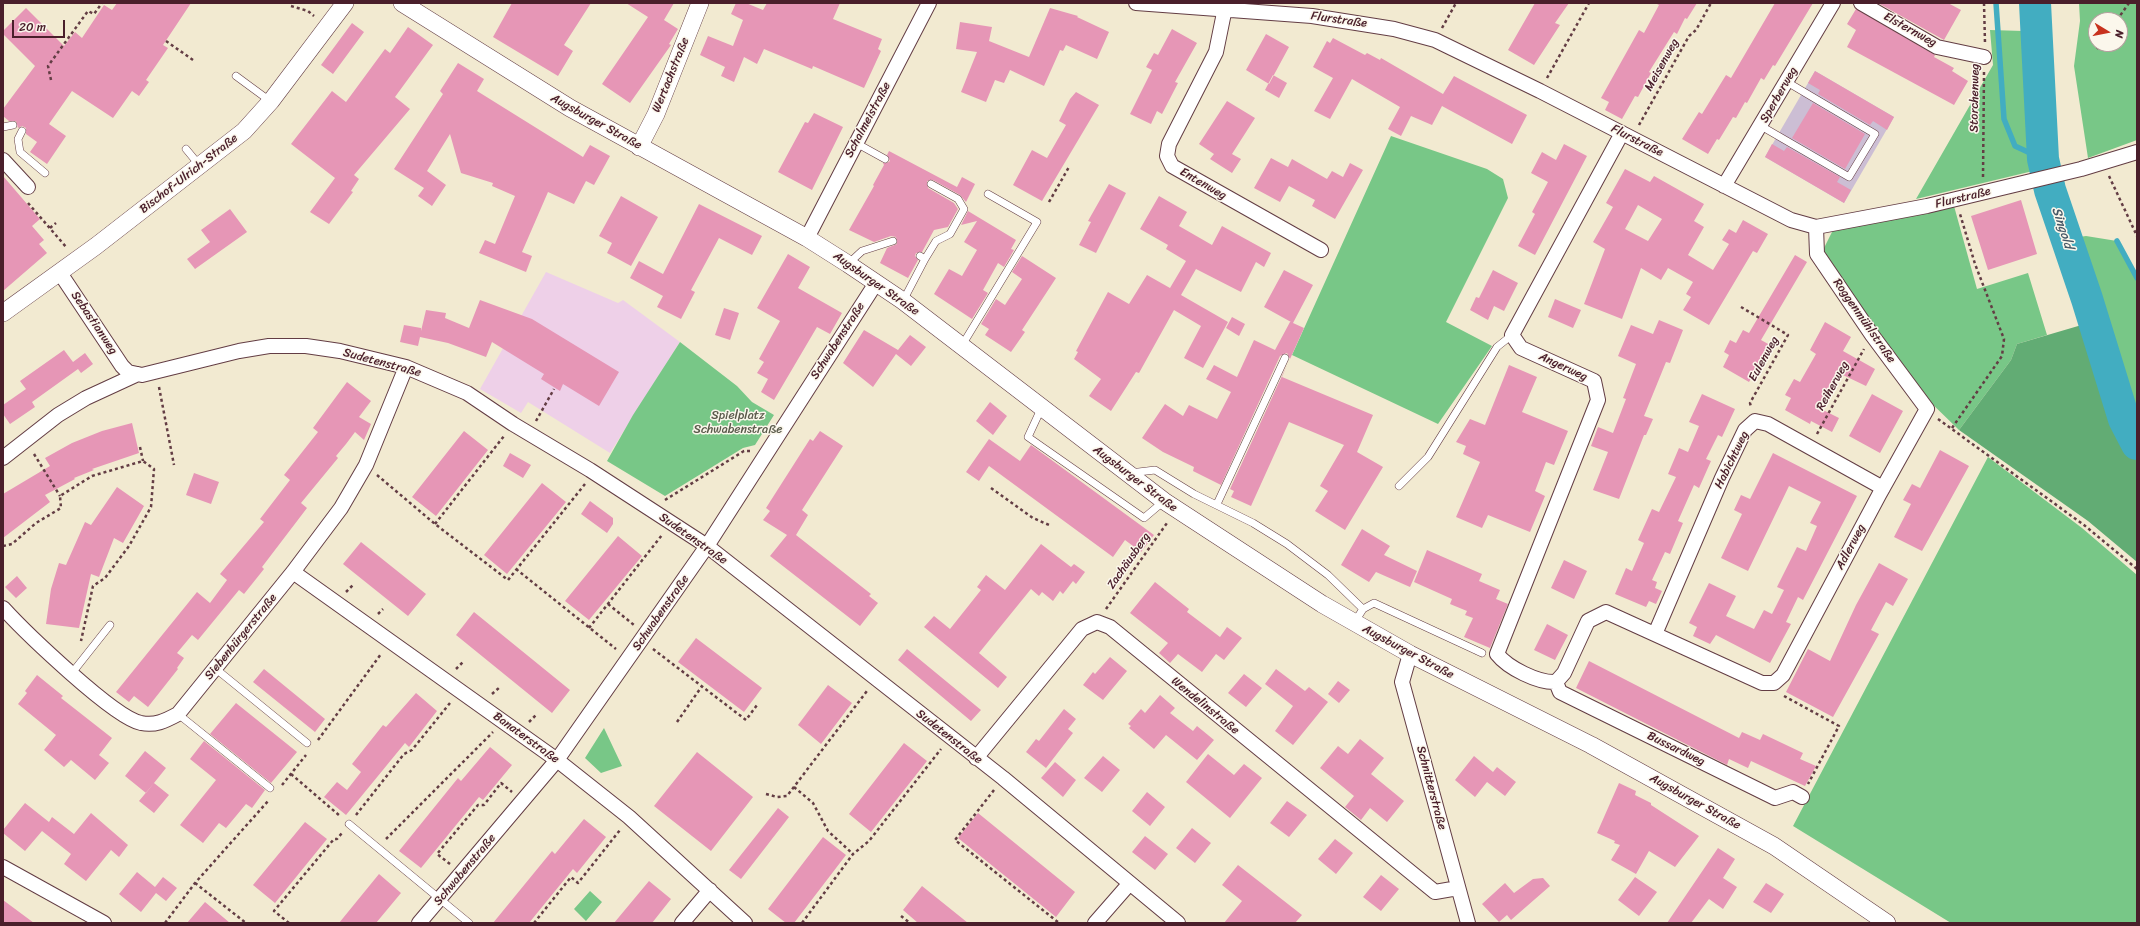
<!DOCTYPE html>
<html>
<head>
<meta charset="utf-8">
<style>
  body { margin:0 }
  #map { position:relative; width:2140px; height:926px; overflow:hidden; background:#f2ead1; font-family:Sriracha,sans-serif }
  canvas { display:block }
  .frame { position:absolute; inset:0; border:4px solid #4a1f2b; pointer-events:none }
  .north { position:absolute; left:2088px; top:12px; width:40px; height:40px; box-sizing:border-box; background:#fbf7ec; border:1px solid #b4a19f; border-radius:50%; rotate:100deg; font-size:11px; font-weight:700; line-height:16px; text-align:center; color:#4a1f2b }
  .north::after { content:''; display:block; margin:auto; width:14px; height:18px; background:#c8321e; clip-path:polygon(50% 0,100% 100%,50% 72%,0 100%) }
  .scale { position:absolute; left:12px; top:20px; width:53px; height:18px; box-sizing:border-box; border:2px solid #4a1f2b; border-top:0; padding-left:5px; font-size:12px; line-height:14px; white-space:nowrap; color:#4a1f2b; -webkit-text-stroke:3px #fbf7ec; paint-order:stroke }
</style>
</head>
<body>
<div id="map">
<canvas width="2140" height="926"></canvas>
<div class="frame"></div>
<div class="north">N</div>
<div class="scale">20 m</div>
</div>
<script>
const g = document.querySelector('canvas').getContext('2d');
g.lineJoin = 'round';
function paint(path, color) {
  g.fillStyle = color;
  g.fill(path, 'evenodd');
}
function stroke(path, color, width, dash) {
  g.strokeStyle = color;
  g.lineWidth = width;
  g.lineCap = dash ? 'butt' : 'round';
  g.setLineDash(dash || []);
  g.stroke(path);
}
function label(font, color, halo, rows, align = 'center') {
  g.font = font + ' Sriracha,sans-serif';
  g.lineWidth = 3;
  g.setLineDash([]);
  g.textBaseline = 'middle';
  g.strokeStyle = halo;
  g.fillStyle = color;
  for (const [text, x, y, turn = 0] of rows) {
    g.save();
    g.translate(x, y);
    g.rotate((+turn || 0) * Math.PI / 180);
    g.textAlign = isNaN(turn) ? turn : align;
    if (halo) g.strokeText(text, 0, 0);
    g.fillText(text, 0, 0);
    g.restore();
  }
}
paint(new Path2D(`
  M546,272L618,303L623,300L680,342L610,453L528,402L521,413L480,389Z`), '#eed0e8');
paint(new Path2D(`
  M1815,71L1894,117L1844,203L1765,157Z`), '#ccbed4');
paint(new Path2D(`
  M2079,3H2137V140L2088,158L2074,66L2080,21ZM2096,20H2120V44H2096Z
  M1990,30L2023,31L2033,171L1916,199L1993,65Z
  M1391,136L1487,169L1503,179L1508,198L1446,322L1492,346L1438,424L1292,355Z
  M1954,206L1977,289L2028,273L2047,335L2017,344L2011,360L1959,430L1925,397L1822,252L1834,228Z
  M2086,236L2117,241L2137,278V444L2124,419L2087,299L2066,239Z
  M680,342L737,386L752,402L774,415L755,445L743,448L665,496L607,461L633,415Z
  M1988,457L2082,528L2137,575V923H1951L1793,826Z
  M604,728L622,766L601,773L585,758Z
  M590,891L602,902L586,921L574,909Z`), '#78c787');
paint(new Path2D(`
  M2085,324L2119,421L2137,456V562L2088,521L1959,430L2011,360L2017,344Z`), '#62ac74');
stroke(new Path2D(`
  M1996,3L2004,119L2015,146L2043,159
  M2117,241L2137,278`), '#42adc1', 5.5);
stroke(new Path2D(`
  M2035,3L2043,159L2050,190L2087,299L2124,419L2137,444`), '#42adc1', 32);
paint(new Path2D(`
  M117,3H191L163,45L168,48L146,80L149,82L139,96L132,91L113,118L72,91L49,124L66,136L47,164L30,152L37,142L26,134V128L22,126L18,128L16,121H9L3,116V109L35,66L3,34V31L26,8L64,46L75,32L82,38L104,5L112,10Z
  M512,3H591L564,45L573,51L558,76L493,37Z
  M626,3H674L664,20L678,29L669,44L671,45L630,103L602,84L648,17Z
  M736,3H746L763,10L767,3H840L833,19L882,39L878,49L881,51L864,88L813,66L812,69L764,49L757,64L744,57L734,82L721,76L725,67L700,55L708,36L733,46L743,20L731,14Z
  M1535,3H1569L1555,23L1560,25L1534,65L1508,50Z
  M1655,3H1697L1687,19L1685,18L1677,34L1674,32L1649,72L1651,73L1638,97L1635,96L1622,119L1605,110L1609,102L1601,98L1639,30L1644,33L1659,5Z
  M1775,3H1813L1775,66L1773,65L1764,80L1761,78L1747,103L1745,102L1736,118L1733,117L1719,140L1717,139L1708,154L1682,139L1699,112L1702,114L1726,75L1731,78Z
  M1878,3H1948L1961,10L1944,40Z
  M1050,8L1078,16L1077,17L1109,32L1097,59L1066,45L1063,51L1060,50L1044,86L1010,70L1004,83L995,80L986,102L961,92L977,52L956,49L960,22L992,27L989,41L1029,57Z
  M1856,9L1935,55L1934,57L1954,68L1952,71L1968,81L1954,105L1847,47L1856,30L1847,24Z
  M352,23L364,32L333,74L321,65Z
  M408,27L433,45L395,97L410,109L354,175L359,179L351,191L353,192L329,224L310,212L335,178L291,144L332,91L346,102L385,49L390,53Z
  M1172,29L1197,43L1175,82L1178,83L1162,114L1157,111L1151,124L1130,114L1152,70L1146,67L1154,53L1158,55Z
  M1266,34L1289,47L1269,84L1246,70Z
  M1333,38L1365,55L1367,53L1380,60L1381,58L1443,94L1454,76L1527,115L1512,144L1442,106L1432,125L1411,116L1401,136L1388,129L1400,107L1352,79L1330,119L1314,111L1333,78L1313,67L1327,41L1330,43Z
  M458,63L484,79L477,91L583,157L590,145L610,156L594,185L586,181L574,204L548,192L522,252L532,256L526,272L479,253L485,240L495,244L515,196L492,186L493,183L461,173L450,134L427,171L446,185L432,206L418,196L424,188L394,169L443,94L440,91Z
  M1815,71L1894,117L1887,130L1873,121L1870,125L1818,94L1820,90L1808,83Z
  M1273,75L1287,83L1279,98L1265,90Z
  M1076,92L1099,105L1042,201L1013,185L1032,150L1047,158L1066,125L1059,121L1070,99Z
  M1227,101L1255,118L1232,154L1241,159L1232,173L1210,159L1214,154L1199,144Z
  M1813,103L1865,134L1845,169L1792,138Z
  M814,113L843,127L812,190L778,172L805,122L808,123Z
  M1564,144L1587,156L1535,255L1518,246L1535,214L1532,212L1548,182L1531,173L1542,152L1556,160Z
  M1772,144L1784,151L1787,147L1840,177L1837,182L1851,190L1844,203L1765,157Z
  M889,151L957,187L962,177L975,184L966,202L960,195L933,180L927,181L928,188L954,203L958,209L948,227L934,230L922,252L916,253L915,256L918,260L908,278L880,263L887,248L897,244L896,237L891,236L874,242L849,230L874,186L873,185L884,165L883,163H887L890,161L887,155Z
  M1271,158L1288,167L1292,159L1327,179L1332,171L1343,177L1350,163L1363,170L1335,219L1312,206L1315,200L1289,186L1280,202L1254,188Z
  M1625,169L1650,182L1654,176L1704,204L1694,221L1704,227L1688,255L1713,270L1729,244L1722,240L1729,229L1736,233L1743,220L1768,234L1757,253L1753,251L1709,325L1683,310L1691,297L1686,294L1693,282L1668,268L1661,280L1641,268L1622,319L1584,304L1605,249L1593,242L1613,207L1606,203ZM1638,205L1662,219L1648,241L1625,229Z
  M3,176L40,219L32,226L44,240L39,244L47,253L3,291Z
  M1109,184L1126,193L1096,253L1079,245L1091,222L1088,221Z
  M621,196L658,217L631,266L607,253L612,243L599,236Z
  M1159,196L1187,212L1179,226L1212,245L1222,226L1271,253L1264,267L1256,262L1241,292L1196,269L1181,295L1228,322L1203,368L1184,358L1201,326L1174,310L1139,373L1136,372L1111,411L1089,396L1101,379L1074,359L1078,352L1076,351L1108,292L1129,304L1147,275L1170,288L1186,261L1166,249L1168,245L1140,229Z
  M2021,200L2037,254L1988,270L1971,216Z
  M699,204L762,236L752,255L719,238L691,290L695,292L681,319L657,307L663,296L630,278L639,261L663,274Z
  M230,209L247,232L195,269L187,259L210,242L201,230Z
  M968,211L1016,240L1011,249L1014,250L1004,267L998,263L983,290L988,293L972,319L934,294L949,269L962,276L977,250L964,242L977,221L961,225Z
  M788,254L810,267L798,288L842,313L830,334L817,327L774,400L761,392L768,379L757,373L764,362L759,359L780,321L757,308Z
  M1795,255L1807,262L1761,340L1770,345L1749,382L1723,367L1729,355L1724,352L1730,340L1736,343L1743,330L1749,333Z
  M1022,256L1056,278L1022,330L1025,332L1011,352L985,335L989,329L981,324L996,299L1005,305L1022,279L1012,272Z
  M1284,270L1313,285L1293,323L1304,328L1290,359L1287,353L1280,356L1221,485L1193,471L1194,467L1163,452L1142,438L1165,404L1183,416L1189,405L1217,419L1231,392L1206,379L1214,365L1237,377L1254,340L1275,350L1290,322H1291L1264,307Z
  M1493,270L1518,283L1504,311L1494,306L1488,320L1470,310L1476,297L1479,298Z
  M1555,299L1581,310L1573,328L1548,317Z
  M480,300L532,319L619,372L599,406L563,384L560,391L541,379L544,374L492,342L486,357L448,343L420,337L418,346L400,342L404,325L421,328V331L426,310L446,313L445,318L469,328Z
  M724,308L739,313L730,340L715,335Z
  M1232,317L1245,324L1239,336L1226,328Z
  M1659,320L1683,330L1670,363L1666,362L1644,416L1653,419L1646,435H1644L1619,499L1593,490L1608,452L1591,446L1598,427L1613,433L1626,399L1623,398L1636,364L1618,356L1631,325L1653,334Z
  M1825,322L1851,337L1843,351L1875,369L1866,386L1843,375L1841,379L1836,376L1819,408L1839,418L1832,432L1811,421L1810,424L1785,410L1791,398L1785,395L1794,379L1800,382L1816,354L1810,350Z
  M864,330L898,350L910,335L926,347L911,366L896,354L873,387L843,363Z
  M64,350L73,362L85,353L93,364L81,373L78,369L32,402L35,407L10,424L3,414V405L26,389L20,381Z
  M1287,365L1282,377L1373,415L1357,452L1383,467L1345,530L1315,511L1328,491L1320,486L1344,445L1289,422L1251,506L1231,497L1234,491L1230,489Z
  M1509,365L1537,377L1522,412L1568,431L1554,465L1546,462L1535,491L1545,496L1530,532L1488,515L1482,528L1456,517L1480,462L1463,454L1466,446L1456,442L1470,419L1485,425Z
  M347,382L371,401L359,417L371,424L364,440L355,432L346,444L336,456L338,458L301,503L307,508L262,567L264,569L244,594L239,590L198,640L192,635L177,653L184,658L177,668L178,669L148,707L134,696L129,702L116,692L197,592L210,603L227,580L220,574L264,522L260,519L290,480L284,475L318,432L313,428Z
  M1702,394L1735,409L1722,437L1718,435L1706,459L1711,461L1699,488L1694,485L1678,521L1683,523L1670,554L1665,552L1652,580L1657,582L1655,588L1662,591L1656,604L1649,601L1646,607L1615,594L1626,568L1632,571L1644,543L1638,540L1652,509L1659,512L1676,477L1668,474L1679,448L1688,452L1699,426L1689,422Z
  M1872,394L1903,411L1880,453L1849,436Z
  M990,402L1007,416L993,435L976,421Z
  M132,423L139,453L92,469L94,470L74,478L75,479L45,495L50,502L3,538V494L50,466L45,458L72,443L102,431Z
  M464,431L488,450L436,516L412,497Z
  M820,431L843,446L802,510L808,515L796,535L871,594L869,596L878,603L860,626L770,556L787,535L763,520L770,511L766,508L810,439L813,441Z
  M989,439L1020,461L1031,445L1154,535L1141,552L1125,540L1113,557L989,466L979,481L966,472Z
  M1940,450L1969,466L1922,551L1894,537L1911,504L1903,500L1912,484L1920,488Z
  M510,453L531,465L523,478L503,466Z
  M1773,453L1857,496L1803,600L1798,597L1786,622L1791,624L1770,663L1716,635L1710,644L1693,636L1697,627L1689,623L1709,583L1736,596L1726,616L1754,629L1764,610L1772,614L1784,590L1777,587L1797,547L1806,551L1817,526L1810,523L1821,502L1789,486L1748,571L1721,558L1742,514L1734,510L1741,495L1750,499Z
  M194,473L219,482L211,504L186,495Z
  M542,483L566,502L507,574L484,555Z
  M117,487L144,506L123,543L114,538L99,577L91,574L79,628L46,624L51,589L59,563L66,565L85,522L91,525Z
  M590,501L613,518V524L607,533L581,514Z
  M1362,529L1390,546L1384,555L1417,571L1410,587L1376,572L1369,582L1341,565Z
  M618,536L642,556L589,620L565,601Z
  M361,542L426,594L408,616L343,564Z
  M1041,544L1071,567L1074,564L1085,572L1076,584L1073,581L1063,594L1060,591L1053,601L1042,592L1039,596L1031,589L979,653L1007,677L998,688L924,627L934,616L950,629L981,590L977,587L986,575L1005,590Z
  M1427,550L1482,574L1479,581L1500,590L1496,599L1508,604L1490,648L1464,637L1473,618L1465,615L1467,611L1450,604L1452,599L1414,582Z
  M1564,560L1587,571L1574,599L1551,588Z
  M1879,563L1908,579L1893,606L1886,602L1871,630L1879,634L1833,717L1786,692L1808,649L1830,661L1856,605Z
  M17,576L27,588L16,598L5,587Z
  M1155,582L1189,609L1187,612L1220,637L1227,627L1242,638L1224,660L1216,654L1202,672L1178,654L1170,663L1159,653L1168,643L1130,613Z
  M474,612L570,690L552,713L456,635Z
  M1547,624L1568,635L1555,660L1534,650Z
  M696,638L762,688L744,712L678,662Z
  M907,649L981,710L971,721L898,660Z
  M1110,657L1127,671L1103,700L1083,685L1093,672L1095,674Z
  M1589,661L1739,738L1742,732L1760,740L1763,734L1803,753L1800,759L1816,766L1805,786L1751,761L1748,768L1729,759L1727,765L1576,688Z
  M264,669L325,719L315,732L253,682Z
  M1276,669L1305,691L1309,687L1328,702L1293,745L1275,731L1293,706L1265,684Z
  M1244,674L1262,688L1246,707L1228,693Z
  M37,675L63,696L61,698L112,738L99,755L109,763L95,780L71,760L64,767L44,750L56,735L18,704L27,693L25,691Z
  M1338,681L1350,690L1339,703L1328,694Z
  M828,685L852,703L821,744L798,725Z
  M416,693L437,711L409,747L405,743L346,815L324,797L337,782L347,790L361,772L352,764L383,725L386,727Z
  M1160,695L1175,708L1170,713L1193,731L1197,726L1214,740L1197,760L1166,735L1154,749L1129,728L1131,726L1128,724L1141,709L1145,713Z
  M236,703L297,752L271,783L210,734Z
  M1064,709L1076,719L1068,729L1073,733L1046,768L1026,752L1036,739L1039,741Z
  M1360,739L1384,758L1371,774L1404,801L1387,822L1370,808L1361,820L1345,807L1354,796L1320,768L1338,746L1348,754Z
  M204,741L265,790L252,808L246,804L226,828L219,823L203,843L180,825L216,780L190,759Z
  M904,743L927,761L871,832L849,814Z
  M490,747L512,765L483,800L479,797L421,868L399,851L458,778L461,781Z
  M145,751L166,768L146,793L125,776Z
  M697,752L753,797L711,851L654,806Z
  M1208,754L1234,775L1244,764L1262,778L1230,818L1186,782Z
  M1103,756L1120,770L1102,792L1084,778Z
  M1474,756L1493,772L1497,767L1516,782L1505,796L1487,782L1475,797L1455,780Z
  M1055,762L1076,780L1063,797L1041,778Z
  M154,783L169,795L154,813L139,801Z
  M1619,783L1636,791L1635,795L1651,803V805L1699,836L1675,867L1649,851L1636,874L1611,860L1620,845L1614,843L1615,841L1597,833Z
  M1147,792L1165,807L1150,826L1132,811Z
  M1287,801L1307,815L1289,837L1270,823Z
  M25,803L49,822L52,817L74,834L91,813L128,845L119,857L111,850L86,881L64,864L71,854L42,831L25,851L3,833V830Z
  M778,808L789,817L741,879L729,870Z
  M978,813L1075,892L1056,917L958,838Z
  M584,819L606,837L577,873L573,869L529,923H493L552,851L555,854Z
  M305,822L327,839L275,903L253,885Z
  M1192,828L1211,843L1195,863L1176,848Z
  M1145,836L1168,854L1155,870L1132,852Z
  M823,837L846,855L794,923H786L768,909Z
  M1335,839L1353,853L1336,874L1318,859Z
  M1718,848L1735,859L1723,878L1737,887L1723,909L1709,899L1691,923H1667Z
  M1238,865L1302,915L1295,923H1224L1242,901L1222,885Z
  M137,872L155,887L163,877L177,888L166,901L156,893L141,912L119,894Z
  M379,874L401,893L376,923H339Z
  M1381,875L1399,889L1381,911L1363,897Z
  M1635,877L1657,892L1639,916L1618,900Z
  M1543,878L1550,886L1511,920L1507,915L1499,922L1482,904L1505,883L1514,893L1533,879Z
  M649,881L671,899L652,923H614Z
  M1766,883L1784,894L1771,913L1753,902Z
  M922,886L968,923H918L903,910Z
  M3,900L34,923H3Z
  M205,902L230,923H187Z`), '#e696b6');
const service = new Path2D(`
  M236,76L270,101
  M1761,126L1849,177L1875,134L1787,82
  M3,127L13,125
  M22,131L18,139L20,152L45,173
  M856,143L885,159
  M186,149L200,166
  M925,259L936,241L950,234L964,209L958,199L931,184
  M848,264L862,251L893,241
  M903,301L925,259L920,256
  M961,347L1037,222L988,194
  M1041,409L1028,437L1144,518L1164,501
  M1130,473L1155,470L1194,494L1253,523L1287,544L1328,575L1363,609
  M1399,486L1428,457L1497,347L1512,335
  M1217,504L1285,358
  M1354,623L1363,609L1374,603L1482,653
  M216,669L307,743
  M72,673L110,625
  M178,714L270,788
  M349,824L469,923`);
const minor = new Path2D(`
  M1136,3L1312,16L1394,29L1435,40L1540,91L1791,220L1816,227L1927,206L2081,169L2137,152
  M1226,3L1216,52L1169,144L1167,156L1172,166L1321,250
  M1861,3L1937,47L1984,57
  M1622,133L1512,335L1521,348L1594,381L1598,400L1497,654C1508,668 1538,683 1556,682L1564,673L1588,621L1606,612L1762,683H1774L1783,675L1879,495L1927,409L1872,335L1817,254L1816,227
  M3,160L28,187
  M1724,186L1833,3
  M807,238L929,3
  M60,273L122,366L128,372L142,375L239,351L269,346H306L340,351L406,367L467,393L513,424L590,470L707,546L1003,778L1178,923
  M3,458L58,415L86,398L138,374
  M293,572L557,760L629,817L745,923
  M3,608C24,631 114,718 141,723C155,726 165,721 178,714L293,572L341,508L366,465L406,367
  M1655,634L1722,478L1745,430L1755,421L1768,424L1883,488
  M1410,654L1402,682L1468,923
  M1556,682L1560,692L1775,798L1793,792L1802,797
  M976,758L1082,629L1097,622L1110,627L1435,892L1458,888
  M3,867L104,923
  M419,923L557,760L707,546L876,283
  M682,923L710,890
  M1095,923L1130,883`);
const tertiary = new Path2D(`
  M402,3L570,108L807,238L848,264L903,301L1164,501L1322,604L1410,654L1591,745L1774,846L1887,923
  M639,147L656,114L700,3
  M3,313L96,246L244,131L271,101L345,3`);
stroke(service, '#633d44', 8);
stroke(minor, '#633d44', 16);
stroke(tertiary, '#633d44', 18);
stroke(new Path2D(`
  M1984,3L1985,43
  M291,6L308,11L314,16
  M2117,20L2129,3
  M1442,28L1456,3
  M166,41L193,60
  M2097,49L2101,44
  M1547,78L1589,3
  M51,80L48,66L88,11L94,14L102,3
  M1639,125L1689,36L1696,30L1711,3
  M2109,176L2137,236
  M1983,177L1984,72
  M1049,202L1069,167
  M28,203L67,248
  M50,228L56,223
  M1741,307L1788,335L1750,403L1751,407
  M159,387L174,465
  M1938,419L2084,525L2137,569
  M536,421L554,389
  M1952,428L2002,356L2004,339L1975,264L1960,214
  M1817,434L1864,349
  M140,447L143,461
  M34,454L60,496
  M377,475L435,524L508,580L585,484
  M991,488L1033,518L1049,525
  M665,500L744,451H750
  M435,524L504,436
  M3,546L12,544L36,523L61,508L60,496L92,476L143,461L154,469L151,507L129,546L105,578L93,586L81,641
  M516,569L616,649
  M346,592L353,585
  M608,604L634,625
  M1106,609L1167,523
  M378,614L383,609
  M589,628L662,535
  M653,649L746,720L757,705
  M456,669L464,661
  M492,694L500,687
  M1784,696L1839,726L1808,784
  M529,722L536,715
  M677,722L702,686
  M318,740L381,654
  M291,774L340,816
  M282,785L306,755
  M794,787L813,803L828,831L853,854
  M994,790L955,840L1059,923
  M766,794L777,797L787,796L867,691
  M356,815L404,754L412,750L450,703
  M386,839L493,732
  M450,864L437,854L478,805H484L501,783L512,792
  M195,883L246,923
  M901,916L910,923
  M165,923L195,883L269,800
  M289,923L274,911L334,839H337L342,833
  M534,923L571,877L578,883L620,830
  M802,923L853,854L869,841L941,749`), '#633d44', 2.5, [3, 3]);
stroke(service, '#fff', 7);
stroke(minor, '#fff', 14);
stroke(tertiary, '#fff', 17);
label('12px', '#4a1f2b', '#fbf7ec', [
  ["Flurstraße",1339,20,8],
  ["Elsternweg",1910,30,29],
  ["Meisenweg",1662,65,-61],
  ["Wertachstraße",671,75,-68],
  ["Sperberweg",1779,95,-60],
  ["Storchenweg",1975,98,-89],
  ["Schalmeistraße",868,120,-62],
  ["Augsburger Straße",596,122,29],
  ["Flurstraße",1637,141,27],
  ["Bischof-Ulrich-Straße",189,174,-38],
  ["Entenweg",1203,184,30],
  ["Flurstraße",1963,198,-14],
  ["Augsburger Straße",876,284,35],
  ["Roggenmühlstraße",1864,321,55],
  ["Sebastianweg",94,323,56],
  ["Schwabenstraße",838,341,-57],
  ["Eulenweg",1764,359,-61],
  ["Sudetenstraße",382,363,15],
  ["Angerweg",1563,367,25],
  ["Reiherweg",1833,386,-61],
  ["Habichtweg",1732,460,-64],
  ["Augsburger Straße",1135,479,37],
  ["Sudetenstraße",693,539,35],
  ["Adlerweg",1851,547,-62],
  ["Zachäusberg",1129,561,-55],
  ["Schwabenstraße",661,613,-55],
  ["Siebenbürgerstraße",241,637,-51],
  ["Augsburger Straße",1408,652,28],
  ["Wendelinstraße",1205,706,39],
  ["Sudetenstraße",949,737,38],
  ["Banaterstraße",526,738,36],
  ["Bussardweg",1676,749,26],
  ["Schnitterstraße",1431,788,75],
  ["Augsburger Straße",1695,802,29],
  ["Schwabenstraße",465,870,-50]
]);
label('12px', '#5a5a4b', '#fbf7ec', [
  ["Spielplatz",738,416],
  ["Schwabenstraße",738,430]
]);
label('italic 13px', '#475867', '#fbf7ec', [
  ["Singold",2062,228,72]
]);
</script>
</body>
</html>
